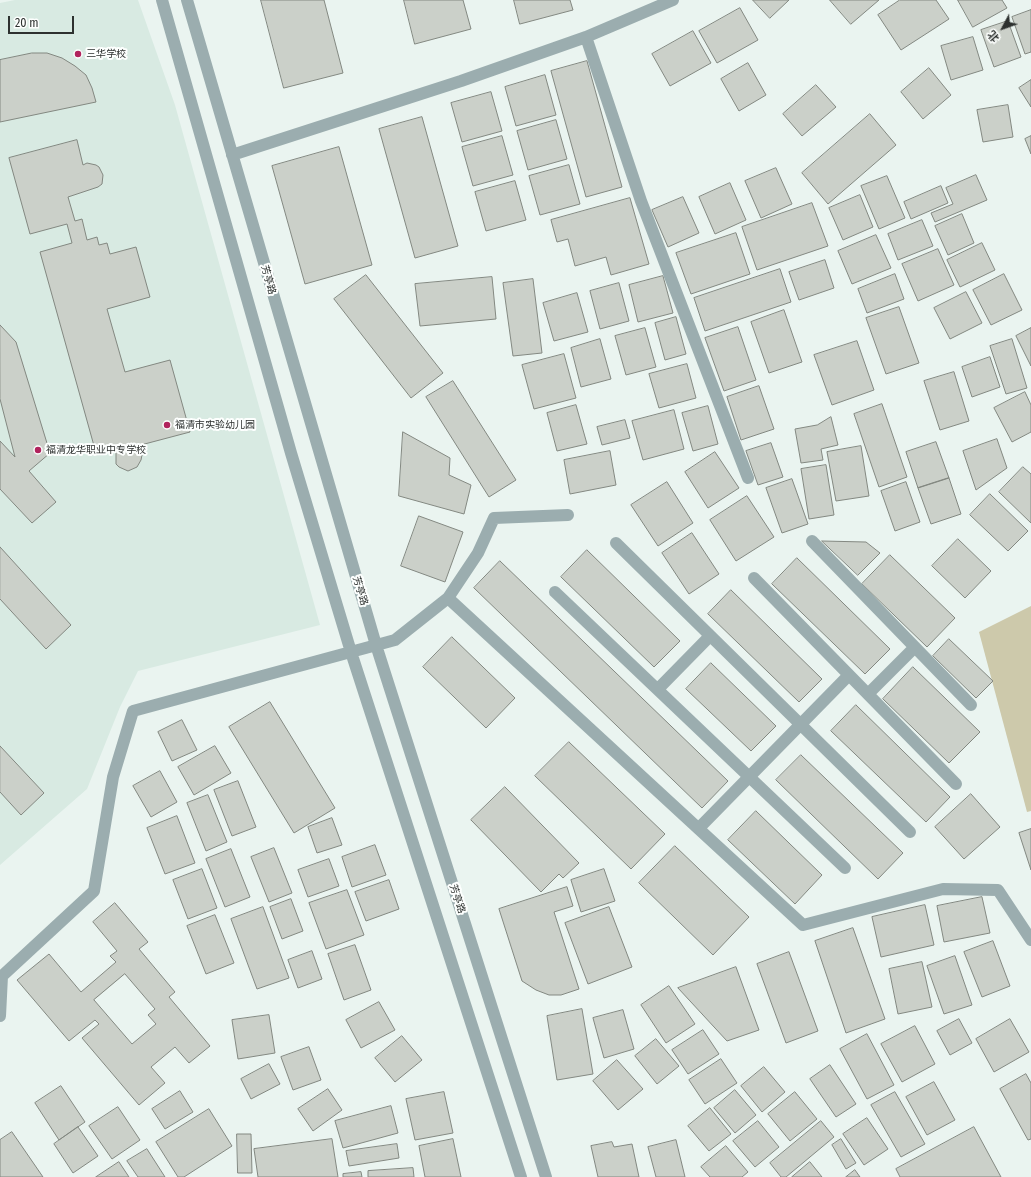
<!DOCTYPE html>
<html>
<head>
<meta charset="utf-8">
<style>
  body { margin:0 }
  #map { position:relative; width:1031px; height:1177px; overflow:hidden; background:#eaf4f0; font-family:"Fira Sans Condensed","Noto Sans SC",sans-serif }
  canvas { display:block }
  .north { position:absolute; left:983px; top:8px; width:40px; height:40px; -webkit-text-stroke:3px #fdfffe; paint-order:stroke; rotate:229deg; font-size:11px; font-weight:700; line-height:16px; text-align:center; color:#2d312f }
  .north::after { content:''; display:block; margin:auto; width:14px; height:18px; background:#2d312f; clip-path:polygon(50% 0,100% 100%,50% 72%,0 100%) }
  .scale { position:absolute; left:8px; top:16px; width:66px; height:18px; box-sizing:border-box; border:2px solid #2d312f; border-top:0; padding-left:5px; font-size:12px; line-height:14px; white-space:nowrap; color:#2d312f; -webkit-text-stroke:3px #fdfffe; paint-order:stroke }
</style>
</head>
<body>
<div id="map">
<canvas width="1031" height="1177"></canvas>
<div class="north">北</div>
<div class="scale">20 m</div>
</div>
<script>
const g = document.querySelector('canvas').getContext('2d');
g.lineJoin = 'round';
function paint(path, color) {
  g.fillStyle = color;
  g.fill(path, 'evenodd');
}
function stroke(path, color, width, dash) {
  g.strokeStyle = color;
  g.lineWidth = width;
  g.lineCap = dash ? 'butt' : 'round';
  g.setLineDash(dash || []);
  g.stroke(path);
}
function label(font, color, halo, rows, align = 'center') {
  g.font = font + ' "Fira Sans Condensed","Noto Sans SC",sans-serif';
  g.lineWidth = 4;
  g.setLineDash([]);
  g.textBaseline = 'middle';
  g.strokeStyle = halo;
  g.fillStyle = color;
  for (const [text, x, y, turn = 0] of rows) {
    g.save();
    g.translate(x, y);
    g.rotate((+turn || 0) * Math.PI / 180);
    g.textAlign = isNaN(turn) ? turn : align;
    if (halo) g.strokeText(text, 0, 0);
    g.fillText(text, 0, 0);
    g.restore();
  }
}
paint(new Path2D(`
  M15,0H138L175,105L320,625L138,671L120,707L87,789L0,865V3Z`), '#d8eae2');
paint(new Path2D(`
  M1031,606V811L1027,812L979,632Z`), '#cdc9ab');
const building = new Path2D(`
  M261,0H324L343,73L284,88Z
  M404,0H463L471,29L415,44Z
  M514,0H570L573,10L520,24Z
  M753,0H789L770,18Z
  M830,0H879L851,24Z
  M900,0H936L949,19L901,50L878,15Z
  M958,0H1002L1007,8L973,27Z
  M740,8L758,40L717,63L699,31Z
  M1031,10V52L1025,54L1012,17Z
  M1008,21L1021,57L994,67L981,30Z
  M693,31L711,63L670,86L652,54Z
  M973,37L983,70L951,80L941,46Z
  M32,53H47L62,58L75,66L86,75L92,88L96,102L0,122V60Z
  M587,61L622,187L586,197L551,71Z
  M748,63L766,95L739,111L721,79Z
  M929,68L951,95L923,119L901,92Z
  M545,75L556,115L516,126L505,87Z
  M1031,80V107L1019,88Z
  M816,85L836,107L802,136L783,114Z
  M491,92L502,131L462,142L451,103Z
  M1008,105L1013,137L983,142L977,110Z
  M870,114L896,145L828,204L802,173Z
  M422,117L458,246L415,258L379,129Z
  M556,120L567,159L528,170L517,131Z
  M502,136L513,175L473,186L462,147Z
  M1031,136V154L1025,139Z
  M77,140L83,165L87,163L96,165L99,167L103,175L102,184L98,187L68,197L75,221L82,219L87,240L97,237L99,245L107,243L110,254L136,247L150,297L107,309L125,372L170,360L190,432L137,446L142,455L141,460L137,467L128,471L119,467L116,464V448L96,453L40,252L72,243L67,224L30,234L9,158Z
  M339,147L372,265L305,284L272,166Z
  M569,165L580,204L540,215L529,176Z
  M776,168L792,204L761,218L745,181Z
  M976,175L987,200L935,222L931,213L953,204L946,188Z
  M887,176L905,218L879,229L861,186Z
  M515,181L526,220L486,231L475,192Z
  M730,183L746,220L715,234L699,197Z
  M941,186L948,203L911,219L904,202Z
  M860,195L873,227L843,240L829,208Z
  M683,197L699,233L668,247L652,210Z
  M630,198L649,264L611,275L606,257L575,266L568,239L557,242L551,220Z
  M812,203L828,246L757,270L742,227Z
  M962,214L974,243L948,255L935,226Z
  M922,220L933,246L898,260L888,234Z
  M736,233L750,274L691,294L676,253Z
  M876,235L891,268L852,284L838,251Z
  M982,243L995,270L960,287L947,260Z
  M938,249L954,285L918,301L902,264Z
  M825,260L834,288L799,300L789,272Z
  M780,269L791,302L705,331L694,298Z
  M895,274L904,299L867,313L858,289Z
  M1004,274L1022,310L991,325L973,290Z
  M366,275L443,373L411,398L334,299Z
  M663,276L673,313L638,322L629,285Z
  M492,277L496,319L420,326L415,284Z
  M533,279L542,353L513,356L503,283Z
  M619,283L629,321L600,329L590,291Z
  M966,292L982,323L950,339L934,308Z
  M577,293L588,332L554,341L543,303Z
  M899,307L919,363L886,374L866,318Z
  M784,310L802,362L769,373L751,322Z
  M676,317L686,354L665,360L655,323Z
  M0,325L16,342L50,453L29,471L56,502L32,523L0,489V441L15,457L0,399Z
  M738,327L756,380L724,391L705,338Z
  M645,328L656,367L626,375L615,336Z
  M1031,328V366L1016,336Z
  M600,339L611,379L581,387L571,348Z
  M1012,339L1027,388L1006,394L990,346Z
  M857,341L874,390L832,405L814,355Z
  M564,354L576,398L534,409L522,365Z
  M990,357L1000,387L972,397L962,367Z
  M687,364L696,398L659,408L649,374Z
  M954,372L969,421L940,430L924,381Z
  M453,381L516,480L489,497L426,397Z
  M759,386L774,429L741,440L727,397Z
  M1025,392L1031,405V432L1012,442L994,408Z
  M882,404L907,477L879,487L854,414Z
  M576,405L587,444L557,451L547,413Z
  M708,406L718,444L693,451L682,413Z
  M674,410L684,449L643,460L632,421Z
  M831,417L838,445L821,449L823,460L801,463L795,429L817,425Z
  M625,420L630,438L602,445L597,427Z
  M403,432L450,458L449,475L471,485L464,514L399,496Z
  M997,439L1007,468L976,490L963,451Z
  M936,442L949,478L918,488L906,452Z
  M771,443L783,477L758,485L746,451Z
  M861,446L869,496L836,501L827,452Z
  M610,451L616,485L570,494L564,460Z
  M715,452L739,488L708,508L685,472Z
  M826,465L834,515L809,519L801,469Z
  M1023,467L1031,474V523L999,492Z
  M949,478L961,514L931,524L918,488Z
  M792,479L808,524L782,533L766,488Z
  M667,482L693,523L658,546L631,505Z
  M906,482L920,522L895,531L881,491Z
  M990,494L1028,531L1008,551L970,515Z
  M747,496L774,537L736,561L710,520Z
  M419,516L463,532L445,582L401,566Z
  M692,533L719,574L689,594L662,553Z
  M958,539L991,571L965,598L932,566Z
  M822,541L866,542L880,553L858,575Z
  M0,547L71,625L46,649L0,599Z
  M587,550L680,641L654,667L561,577Z
  M890,555L955,618L927,647L862,584Z
  M797,558L890,649L865,674L772,584Z
  M500,561L728,781L702,808L474,588Z
  M731,590L822,679L799,702L708,614Z
  M452,637L515,698L486,728L423,667Z
  M949,639L993,681L976,698L933,656Z
  M711,663L776,726L751,751L686,689Z
  M913,667L980,732L949,763L883,699Z
  M270,702L335,808L294,833L229,727Z
  M856,705L950,797L926,822L831,731Z
  M182,720L197,750L172,761L158,732Z
  M569,742L665,834L631,869L535,776Z
  M0,746L44,793L21,815L0,792Z
  M215,746L231,773L194,795L178,767Z
  M801,755L903,853L878,879L776,780Z
  M160,771L177,802L151,817L133,786Z
  M238,781L256,827L232,836L214,790Z
  M505,787L579,863L563,878L559,874L541,892L471,820Z
  M971,794L1000,827L964,859L935,827Z
  M208,795L227,842L206,851L187,803Z
  M756,811L822,875L795,904L728,840Z
  M177,816L195,863L165,874L147,828Z
  M332,818L342,845L317,853L308,827Z
  M1031,829V870L1019,833Z
  M375,845L386,875L352,887L342,857Z
  M675,846L749,917L713,955L639,883Z
  M274,848L292,893L269,902L251,857Z
  M231,849L250,897L225,907L206,859Z
  M329,859L339,886L308,897L298,870Z
  M202,869L217,908L188,919L173,880Z
  M604,869L615,901L581,912L571,880Z
  M389,880L399,909L366,921L355,892Z
  M567,887L573,906L554,912L579,989L561,995H549L536,990L522,981L499,909Z
  M347,890L364,935L326,949L309,903Z
  M982,897L990,933L944,942L937,906Z
  M291,899L303,931L282,939L270,907Z
  M115,903L148,942L139,949L175,992L169,997L210,1046L189,1063L175,1047L151,1067L165,1083L139,1105L82,1038L99,1024L95,1020L69,1041L17,980L49,954L81,992L116,962L110,956L117,951L93,922ZM125,974L155,1009L148,1015L156,1024L132,1044L94,1000Z
  M925,905L934,945L881,957L872,917Z
  M263,907L289,978L257,989L231,919Z
  M609,907L632,967L588,984L565,923Z
  M215,915L234,963L206,974L187,926Z
  M853,928L885,1019L846,1033L815,941Z
  M993,941L1010,986L982,997L964,952Z
  M355,945L371,990L344,1000L328,954Z
  M312,951L322,979L298,988L288,960Z
  M789,952L818,1031L786,1043L757,964Z
  M955,956L972,1005L944,1014L927,966Z
  M922,962L932,1007L898,1014L889,969Z
  M736,967L759,1030L727,1041L678,988Z
  M669,986L695,1024L666,1043L641,1005Z
  M379,1002L395,1030L361,1048L346,1020Z
  M582,1009L593,1074L557,1080L547,1016Z
  M623,1010L634,1049L604,1058L593,1018Z
  M269,1015L275,1053L238,1059L232,1020Z
  M959,1019L972,1043L950,1055L937,1031Z
  M1010,1019L1029,1052L994,1072L976,1039Z
  M915,1026L935,1064L902,1082L881,1044Z
  M703,1030L719,1054L688,1074L672,1050Z
  M867,1034L894,1085L867,1099L840,1049Z
  M402,1036L422,1060L395,1082L375,1058Z
  M656,1039L679,1066L657,1084L635,1056Z
  M309,1047L321,1080L293,1090L281,1057Z
  M721,1059L737,1083L705,1104L689,1080Z
  M617,1060L643,1089L618,1110L593,1081Z
  M269,1064L280,1084L251,1099L241,1079Z
  M830,1065L856,1104L836,1117L810,1079Z
  M764,1067L785,1092L762,1112L741,1086Z
  M1026,1074L1031,1083V1139L1028,1140L1000,1089Z
  M934,1082L955,1120L927,1135L906,1097Z
  M61,1086L85,1122L59,1140L35,1103Z
  M328,1089L342,1110L313,1131L298,1109Z
  M735,1090L756,1115L735,1133L714,1108Z
  M180,1091L193,1112L165,1129L152,1109Z
  M444,1092L453,1133L415,1140L406,1099Z
  M795,1092L817,1119L790,1141L768,1114Z
  M895,1092L925,1144L901,1157L871,1105Z
  M391,1106L398,1133L343,1148L335,1121Z
  M118,1107L140,1140L112,1159L89,1126Z
  M710,1108L731,1134L709,1151L688,1126Z
  M209,1109L232,1146L184,1177H178L156,1142Z
  M867,1118L888,1149L864,1165L843,1134Z
  M758,1121L779,1147L755,1167L733,1141Z
  M821,1121L834,1137L786,1177H781L770,1163Z
  M78,1127L98,1156L73,1173L54,1144Z
  M974,1127L1001,1177H900L896,1169Z
  M12,1132L43,1177H0V1140Z
  M237,1134H251L252,1173H238Z
  M332,1139L338,1177H258L254,1149Z
  M453,1139L461,1177H425L419,1146Z
  M841,1139L856,1163L846,1169L832,1145Z
  M676,1140L685,1177H656L648,1147Z
  M612,1142L614,1147L632,1144L639,1177H598L591,1146Z
  M397,1144L399,1158L349,1166L346,1151Z
  M726,1146L748,1172L742,1177H710L701,1167Z
  M147,1149L165,1177H138L127,1161Z
  M119,1162L129,1177H96Z
  M810,1162L822,1177H792Z
  M413,1168L414,1177H368V1171Z
  M855,1170L860,1177H846Z
  M361,1172L362,1177H343V1174Z`);
paint(building, '#cbd0c9');
stroke(building, '#838881', 1);
stroke(new Path2D(`
  M162,0L291,453L351,652L521,1177
  M187,0L376,645L546,1177
  M586,37L641,201L748,478
  M232,155L461,81L586,37L673,0
  M812,541L971,705
  M616,543L910,832
  M754,578L956,784
  M555,592L845,868
  M448,598L803,925L943,889L998,890L1031,940
  M658,689L710,636
  M868,694L915,647
  M699,828L849,675
  M0,1016L2,976L94,891L113,777L133,711L395,640L448,598L478,553L494,518L568,515`), '#9badaf', 12);
for (const [x, y, r, color] of [
  [78,54,4,"#b1235d"],
  [167,425,4,"#b1235d"],
  [38,450,4,"#b1235d"]
]) {
  const dot = new Path2D();
  dot.arc(x, y, r, 0, 2 * Math.PI);
  g.fillStyle = color;
  g.fill(dot);
  stroke(dot, '#fdfffe', 1.5);
}
label('10px', '#2d312f', '#fdfffe', [
  ["三华学校",86,54],
  ["福清市实验幼儿园",175,425],
  ["福清龙华职业中专学校",46,450]
], 'left');
label('10px', '#2d312f', '#fdfffe', [
  ["芳亭路",268,280,74],
  ["芳亭路",360,591,73],
  ["芳亭路",457,899,72]
]);
</script>
</body>
</html>
